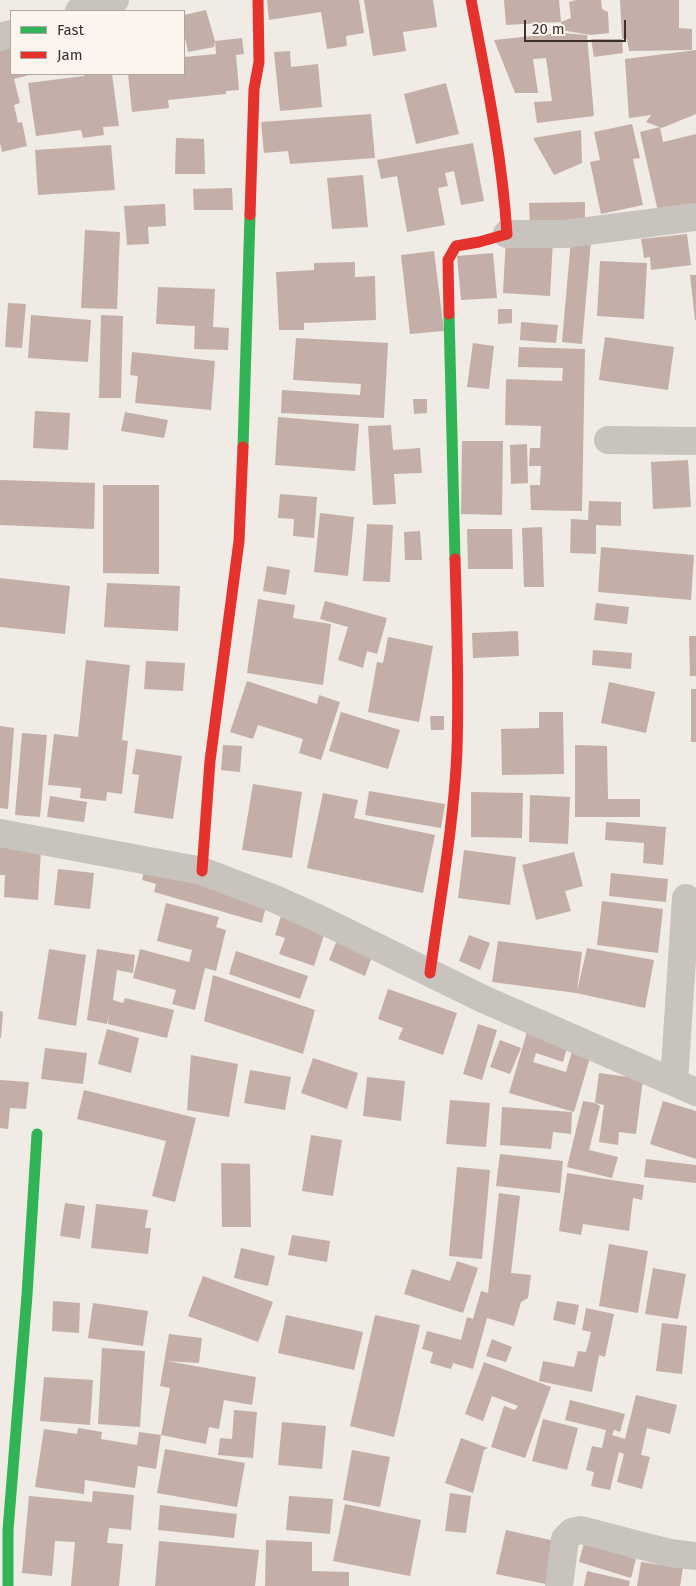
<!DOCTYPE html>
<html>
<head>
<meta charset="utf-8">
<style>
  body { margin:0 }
  #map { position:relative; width:696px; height:1586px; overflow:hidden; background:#f0ebe5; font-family:"Fira Sans",sans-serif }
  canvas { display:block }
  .legend { position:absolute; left:10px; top:10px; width:175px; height:65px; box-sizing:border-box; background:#fbf5ee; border:1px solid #aea6a0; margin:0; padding:6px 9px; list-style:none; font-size:15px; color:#3b302b }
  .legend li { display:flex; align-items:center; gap:10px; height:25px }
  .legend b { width:25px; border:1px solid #aea6a0 }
  .scale { position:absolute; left:524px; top:20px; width:102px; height:22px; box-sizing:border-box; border:2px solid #3b302b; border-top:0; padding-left:6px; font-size:15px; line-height:18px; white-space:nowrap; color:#3b302b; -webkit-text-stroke:4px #fbf5ee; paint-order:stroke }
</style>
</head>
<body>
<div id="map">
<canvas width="696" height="1586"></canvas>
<ul class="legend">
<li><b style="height:6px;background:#30b455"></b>Fast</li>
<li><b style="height:6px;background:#e5322d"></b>Jam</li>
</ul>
<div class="scale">20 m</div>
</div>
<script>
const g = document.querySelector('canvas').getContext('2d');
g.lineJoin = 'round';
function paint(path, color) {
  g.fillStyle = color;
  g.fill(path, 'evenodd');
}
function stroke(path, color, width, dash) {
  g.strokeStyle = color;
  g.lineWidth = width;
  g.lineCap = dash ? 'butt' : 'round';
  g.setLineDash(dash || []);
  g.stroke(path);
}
paint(new Path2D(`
  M267,0H359L364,33L346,36L347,46L327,49L321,12L269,20Z
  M364,0H433L437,27L403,32L406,51L373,56Z
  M504,0H559L561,22L506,25Z
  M576,0H601L602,9L608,12L609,33L591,35L561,30V22L571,18L569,2Z
  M620,0H679V28L692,29V50L629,51L627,39H622Z
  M206,10L215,41L214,47L188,52L184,33V15Z
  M561,33L587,35L594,116L537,123L534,102L552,101L546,58L533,59L538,93H515L494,40Z
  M242,38L244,54L236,55L239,90L226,91V94L168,100L169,108L132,112L128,74H184V57L216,54L215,41Z
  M591,39H622L623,53L594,57Z
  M11,45V74H33L14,79L20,103L14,105L18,123L22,122L27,146L2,152L0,143V48Z
  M696,50V114L662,128L646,122L651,115L629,118L625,59Z
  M290,51L291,67L318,64L322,107L280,111L274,52Z
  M84,74H112L119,126L103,127L104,135L83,138L81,130L36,136L28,83L84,76Z
  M446,83L459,134L416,144L404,94Z
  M371,114L375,158L290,164L288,151L264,153L261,122Z
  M632,124L640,158L633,159L643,205L601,214L590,162L600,160L594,132Z
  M660,127L663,142L696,134V208L659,216L640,132Z
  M581,130L582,163L554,175L533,138Z
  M176,138L204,139L205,174H175Z
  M473,143L484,201L461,205L454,171L445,173L448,186L438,188L445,225L407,232L397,176L381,179L377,160Z
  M111,145L115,190L38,195L35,150Z
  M363,175L368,227L332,229L327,178Z
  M232,188L233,210H194L193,189Z
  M585,202V225L530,226L529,203Z
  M165,204L166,226L148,227L149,244L127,245L124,206Z
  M85,230L120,232L117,309L81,308Z
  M687,234L691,265L651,270L650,257L644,258L641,239Z
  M506,237L553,240L550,296L503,293Z
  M571,239L591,241L582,344L562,342Z
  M434,251L444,331L410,334L401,255Z
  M493,253L497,298L461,300L457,256Z
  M600,261L647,263L644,319L597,316Z
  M355,262V277L375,276L376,320L304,323V330H279L276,272L314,270V263Z
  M690,275H696V320H695Z
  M158,287L215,289L213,327L229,328L228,350L194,349L195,326L156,324Z
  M8,303L26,304L22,348L5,347Z
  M498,309H512V323L498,324Z
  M31,315L91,320L88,362L28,358Z
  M101,315L123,316L121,398H99Z
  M521,322L558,325L556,343L520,340Z
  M605,337L674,347L668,390L599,380Z
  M296,338L388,343L384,418L281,413L282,390L360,395L361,384L293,380Z
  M473,343L494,346L489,389L467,387Z
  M519,347L585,349L582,511L531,510L530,485H540L541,466H529L530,448H540L541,426L505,425L506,379L562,381L563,368L518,367Z
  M132,352L215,361L211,410L135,403L138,376L130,375Z
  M413,399H427V413L414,414Z
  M35,411L70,413L68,450L33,448Z
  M125,412L168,420L164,438L121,431Z
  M278,417L359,424L355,471L275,465Z
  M391,425L393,450L420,448L422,473L394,474L396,504L373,505L368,426Z
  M462,441H503L502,515L461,514Z
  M527,444L528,483L511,484L510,445Z
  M688,460L691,507L653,509L651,462Z
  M0,480L95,483L94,529L0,525Z
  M103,485H159V574L103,573Z
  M280,494L317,497L314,538L293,536L294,519L278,518Z
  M589,501L621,502V526L596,525V554L570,553L571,519L588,520Z
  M320,513L354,517L348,576L314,572Z
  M367,524L393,525L390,582L363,581Z
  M542,527L544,587H524L522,528Z
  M467,529H512L513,569H468Z
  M420,531L422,560H405L404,532Z
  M601,547L694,555L691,600L598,592Z
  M267,566L290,570L286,595L263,591Z
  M0,578L70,586L65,634L0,627Z
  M107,583L180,586L178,631L104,627Z
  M258,599L295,605L293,618L331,624L323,685L247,673Z
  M325,601L387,618L377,654L367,651L363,668L338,660L348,627L320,619Z
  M596,603L629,607L627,624L594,620Z
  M518,631L519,656L473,658L472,633Z
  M689,636H696V676H690Z
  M388,637L433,646L419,722L368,712L377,662L383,663Z
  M593,650L632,653L631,669L592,665Z
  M86,660L130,665L122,740L128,741L122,794L107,792L106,801L80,798L81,788L48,785L54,734L78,737Z
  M146,661L185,663L183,691L144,689Z
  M247,681L317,704L319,695L340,702L321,760L299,753L303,739L258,725L253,739L230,732Z
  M609,682L655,692L646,733L601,723Z
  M691,689H696V742H691Z
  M341,712L400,730L388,769L329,751Z
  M539,712H563L564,774L502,775L501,729L539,728Z
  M430,716H444V730H431Z
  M0,726L14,728L8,809L0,808Z
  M22,733L47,735L40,817L15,815Z
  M223,745L242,746L240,772L221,770Z
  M575,745L607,746L608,799H640V817H575Z
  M136,749L182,756L173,819L134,813L139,775L132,774Z
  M253,784L302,792L292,858L242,850Z
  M369,791L445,804L441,828L365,815Z
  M471,792L523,793L522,838L471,837Z
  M323,793L358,800L354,818L435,835L423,893L307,868Z
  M530,795L570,797L568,844L529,842Z
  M50,796L87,802L84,822L47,817Z
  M606,822L666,827L663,865L643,863L644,843L605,840Z
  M0,847L41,850L38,900L4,897L5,875H0Z
  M464,850L516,857L510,905L458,898Z
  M574,852L583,886L565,891L571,911L536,920L522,865Z
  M145,868L267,902L262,923L154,892L156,884L142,880Z
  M58,869L94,873L90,909L54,905Z
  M611,873L668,879L666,902L609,896Z
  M602,901L663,909L658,953L597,945Z
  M166,903L219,917L216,927L226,930L216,971L205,968L195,1010L172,1004L176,990L133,978L140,949L189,962L192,950L157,941Z
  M282,913L326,929L314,966L279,954L285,938L275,935Z
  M469,935L490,943L480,970L459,961Z
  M337,940L373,954L365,976L329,960Z
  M498,941L582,952L577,991L587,948L654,960L645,1008L576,993L492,982Z
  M49,949L86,955L76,1026L38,1019Z
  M97,949L135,955L133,973L117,970L113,1000L123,1003L125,998L174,1010L167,1038L108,1024L109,1015L107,1024L87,1020Z
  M236,951L308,976L300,999L229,974Z
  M213,975L315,1010L303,1054L204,1021Z
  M388,989L457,1013L443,1055L398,1039L403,1028L378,1019Z
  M0,1011L3,1012L1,1038H0Z
  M478,1024L497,1030L482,1080L463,1074Z
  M107,1029L139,1038L131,1073L98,1064Z
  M527,1032L568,1044L563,1062L536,1053L533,1062L566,1072L574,1045L592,1051L574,1112L509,1093Z
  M500,1040L521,1048L510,1074L490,1067Z
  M45,1048L87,1053L83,1084L41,1079Z
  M191,1055L238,1064L229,1117L187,1110Z
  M313,1058L358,1073L347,1109L301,1093Z
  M250,1070L291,1077L285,1110L244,1103Z
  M599,1073L643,1079L636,1134L619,1132L618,1145L599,1142L604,1105L595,1103Z
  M367,1077L405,1081L401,1121L363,1116Z
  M0,1080L29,1082L26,1109L10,1108L8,1129L0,1128Z
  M84,1090L196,1118L175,1202L152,1196L166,1141L77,1119Z
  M450,1100L490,1103L486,1147L446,1144Z
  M583,1101L595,1103L600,1106L589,1150L618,1157L612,1178L567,1167Z
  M663,1101L696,1111V1159L650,1144Z
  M502,1107L572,1112L571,1134L553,1132L551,1149L500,1145Z
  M311,1135L342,1140L333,1196L302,1191Z
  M500,1154L563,1161L560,1193L496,1186Z
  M646,1159L696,1165V1183L644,1177Z
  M221,1163L250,1164L251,1227H222Z
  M457,1167L490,1170L482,1259L449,1256Z
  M567,1173L644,1185L642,1200L633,1198L629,1231L583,1224L581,1235L559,1231Z
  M499,1193L520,1196L511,1273L531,1275L528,1298L521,1302L514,1326L487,1318L473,1369L453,1363L451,1369L430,1363L433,1352L422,1349L427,1331L461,1340L467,1317L473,1319L481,1291L488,1293Z
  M65,1203L85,1206L80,1239L60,1236Z
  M96,1204L148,1210L145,1228H151L148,1254L91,1248Z
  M292,1235L330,1241L327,1262L288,1255Z
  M609,1244L648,1251L638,1313L599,1306Z
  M241,1248L275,1256L268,1286L234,1278Z
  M457,1261L478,1268L463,1313L404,1294L412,1269L450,1281Z
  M653,1268L686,1274L678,1319L645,1314Z
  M203,1276L273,1302L258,1342L188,1316Z
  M53,1301L80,1303L79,1333L52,1331Z
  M557,1301L579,1305L575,1325L553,1320Z
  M93,1303L148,1311L143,1346L88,1338Z
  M586,1308L614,1314L605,1357L599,1355L592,1392L539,1381L543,1361L574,1367L578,1351L586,1352L591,1332L582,1330Z
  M286,1315L363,1332L354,1370L278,1353Z
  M375,1315L420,1325L394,1437L350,1426Z
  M662,1323L687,1326L682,1374L656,1371Z
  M169,1334L202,1338L199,1363L167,1361L256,1377L252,1405L224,1400L219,1429L209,1427L206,1444L161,1435L170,1388L160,1386Z
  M492,1339L512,1347L506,1362L486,1356Z
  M102,1348L145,1351L140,1427L98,1424Z
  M484,1362L551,1387L525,1458L491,1447L504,1406L515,1410L518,1406L492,1396L483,1421L465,1414Z
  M44,1377L93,1380L90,1425L40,1421Z
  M636,1395L677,1405L670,1434L647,1428L641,1455L650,1457L642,1489L617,1482L624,1454L619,1452L610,1490L591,1486L594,1472L586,1470L592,1446L602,1448L606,1430L565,1420L570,1400L625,1414L620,1432L614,1430L612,1435L625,1439Z
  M234,1410L257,1412L253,1458L218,1455L220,1438L232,1439Z
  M543,1419L578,1428L567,1470L532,1461Z
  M282,1422L326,1426L322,1469L278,1465Z
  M78,1428L102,1432L101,1439L137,1445L139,1432L161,1435L156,1469L138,1466L135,1488L85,1480L84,1494L35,1487L44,1429L77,1434Z
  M461,1438L488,1448L484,1450L473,1493L445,1483Z
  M165,1449L245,1463L237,1507L157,1493Z
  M352,1450L390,1457L380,1507L343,1500Z
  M93,1491L134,1495L131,1530L109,1528L107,1543L123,1544L119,1586H71L75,1542L55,1541L52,1576L22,1573L29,1496L92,1502Z
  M450,1493L471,1496L466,1533L445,1531Z
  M289,1496L333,1499L330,1534L286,1530Z
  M345,1504L421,1520L410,1576L333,1561Z
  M160,1505L237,1514L234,1538L158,1530Z
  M506,1530L555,1541L546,1584L496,1574Z
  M266,1540L312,1542V1571L349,1572V1586H265Z
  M159,1541L259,1550L255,1586H155Z
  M584,1543L636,1559L631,1578L579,1562Z
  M641,1562L683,1568L680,1586H637Z
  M587,1571L630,1581L629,1586H584Z`), '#c3afa7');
stroke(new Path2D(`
  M79,11L115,0
  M0,37L11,34
  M507,234H565L696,217
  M608,440L696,441
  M0,833L202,871L275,899L326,922L483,999L696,1092
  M674,1082L686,898
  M559,1586L565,1539L572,1532L581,1530L670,1553L696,1556`), '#c9c3be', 28);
stroke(new Path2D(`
  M449,314L455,559
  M243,447L250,215
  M8,1586V1530L27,1295L37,1134`), '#30b455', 11);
stroke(new Path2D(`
  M250,215L254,89L259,62L258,0
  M449,314L448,260L456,246L479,242L507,234C502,155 486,78 471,0
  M202,871L210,761L239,541L243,447
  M430,973C440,899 454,824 457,750C459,686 457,623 455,559`), '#e5322d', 11);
</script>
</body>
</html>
